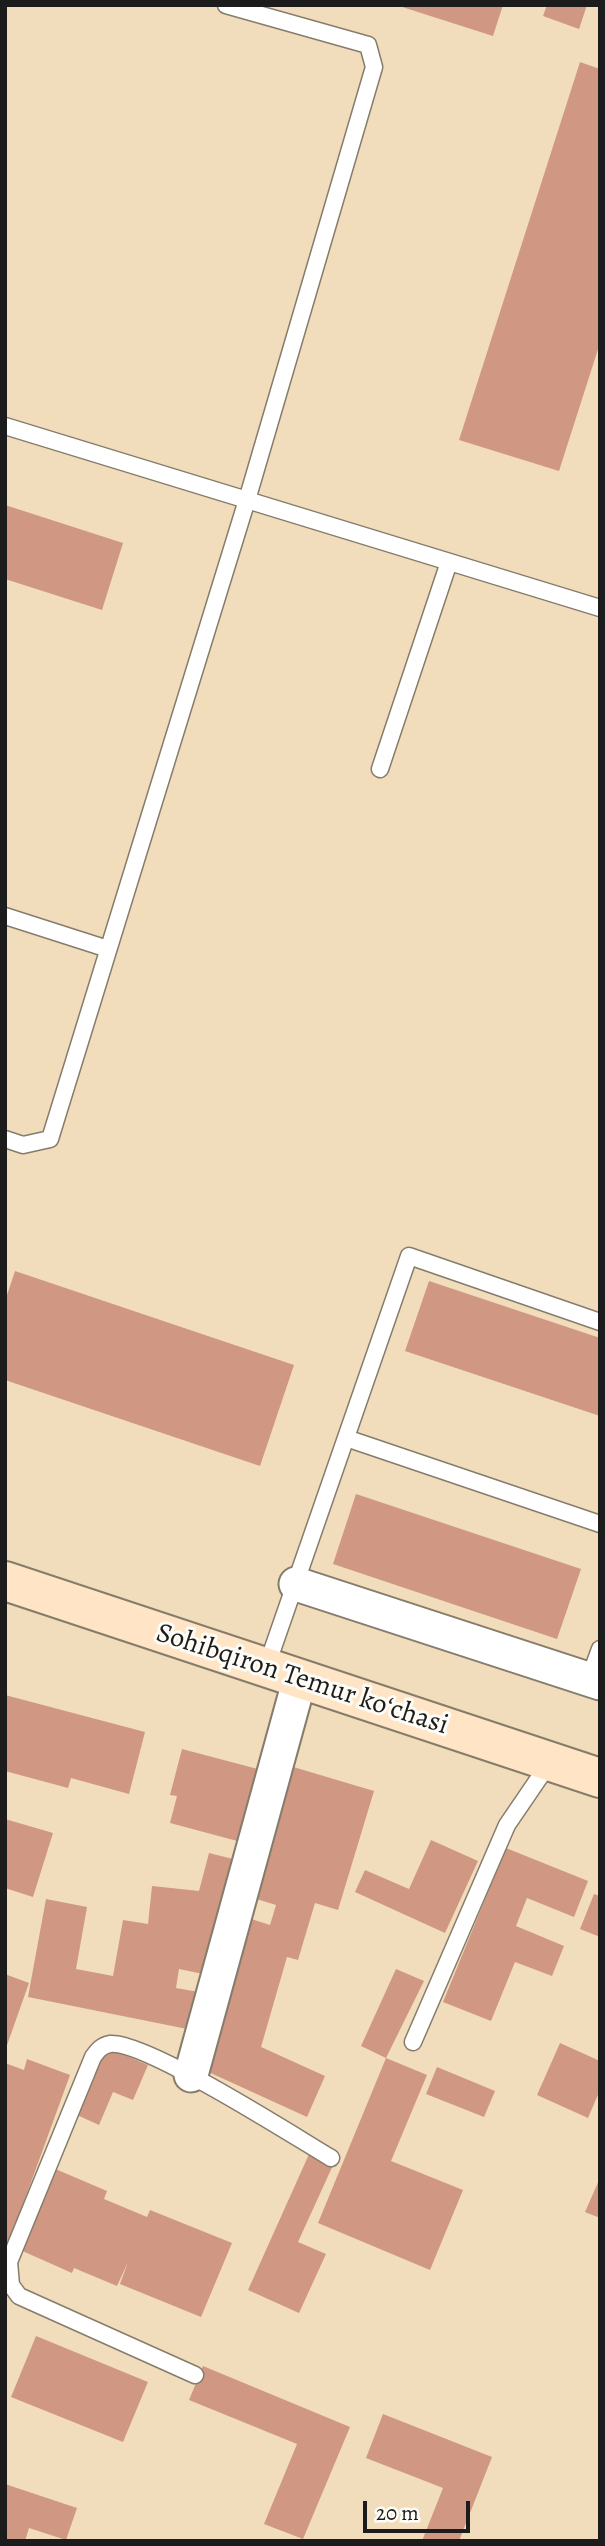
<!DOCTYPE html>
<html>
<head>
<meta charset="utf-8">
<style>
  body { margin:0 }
  #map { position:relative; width:605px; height:2546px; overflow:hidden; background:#f1dcbb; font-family:Alegreya,serif }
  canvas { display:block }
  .frame { position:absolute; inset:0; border:7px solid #1c1c1c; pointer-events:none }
  .scale { position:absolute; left:363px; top:2501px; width:107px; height:32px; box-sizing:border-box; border:4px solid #1c1c1c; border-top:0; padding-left:9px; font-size:21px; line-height:24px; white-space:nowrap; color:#1c1c1c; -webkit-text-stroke:5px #fdfcf7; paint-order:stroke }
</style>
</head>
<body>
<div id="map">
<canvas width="605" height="2546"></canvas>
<div class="frame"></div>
<div class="scale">20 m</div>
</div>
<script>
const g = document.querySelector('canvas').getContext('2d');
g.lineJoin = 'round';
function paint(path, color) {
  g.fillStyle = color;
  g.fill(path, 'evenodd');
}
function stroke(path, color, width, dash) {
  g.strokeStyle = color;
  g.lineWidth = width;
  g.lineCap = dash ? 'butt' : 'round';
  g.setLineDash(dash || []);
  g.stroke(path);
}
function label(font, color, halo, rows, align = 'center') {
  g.font = font + ' Alegreya,serif';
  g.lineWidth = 6;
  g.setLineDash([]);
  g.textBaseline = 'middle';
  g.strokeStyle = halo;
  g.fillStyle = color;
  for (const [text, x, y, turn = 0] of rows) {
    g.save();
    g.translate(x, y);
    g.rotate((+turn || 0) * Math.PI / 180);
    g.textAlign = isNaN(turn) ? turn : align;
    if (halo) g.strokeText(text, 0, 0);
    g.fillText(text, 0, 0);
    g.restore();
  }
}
paint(new Path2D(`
  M396,5H503L493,36Z
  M547,5H587L579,29L543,16Z
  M580,62L600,69V343L559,471L459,440Z
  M5,505L123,543L102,610L5,579Z
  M15,1271L294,1365L260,1466L5,1380V1301Z
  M429,1281L600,1338V1416L405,1351Z
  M356,1494L581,1569L557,1639L333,1564Z
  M5,1695L145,1732L129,1794L71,1778L68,1788L5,1771Z
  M182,1749L269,1772L241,1842L170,1823L177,1796L170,1795Z
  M290,1766L374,1791L338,1910L315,1903L298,1960L287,1957L261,2047L325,2076L307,2117L204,2070L245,1917L270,1925L276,1905L250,1897Z
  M5,1819L53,1833L33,1897L5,1888Z
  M431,1840L478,1861L445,1933L355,1892L365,1870L409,1889Z
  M506,1848L588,1881L574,1917L527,1898L516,1926L564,1946L552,1976L515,1962L491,2021L443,2002Z
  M209,1853L241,1861L213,1976L179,1969L176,1988L210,1994L202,2032L28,1997L46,1899L87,1907L76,1969L113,1976L123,1920L148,1924L152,1886L199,1891Z
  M594,1894L600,1896V1937L580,1929Z
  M396,1969L424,1981L386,2058L361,2046Z
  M5,1974L29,1983L6,2048H5Z
  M560,2043L600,2061V2090L588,2118L537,2095Z
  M106,2047L148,2065L133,2100L113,2092L99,2125L77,2115Z
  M386,2058L427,2075L391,2161L463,2190L430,2270L318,2223Z
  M27,2059L70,2075L6,2251L5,2063L24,2070Z
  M437,2067L495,2091L484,2117L426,2094Z
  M310,2152L334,2163L298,2242L326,2254L299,2313L248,2290Z
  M53,2168L107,2191L104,2199L147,2217L150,2210L232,2243L201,2317L120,2284L128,2262L117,2286L74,2268L72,2273L18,2249Z
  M600,2178V2218L585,2212Z
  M36,2336L148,2382L123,2442L11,2397Z
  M203,2366L350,2427L303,2539L264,2524L297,2444L189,2400Z
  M383,2414L492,2457L459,2541H422L443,2488L366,2458Z
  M5,2484L77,2508L66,2540L29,2528L25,2541H5Z`), '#d09882');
const service = new Path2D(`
  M5,426L600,608
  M380,769L449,562
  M5,916L108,949
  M5,1139L23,1145L50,1139L247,500L374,67L368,45L226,5
  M346,1438L600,1524
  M266,1668L409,1256L600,1322
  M589,1679L600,1649
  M413,2042L507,1825L550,1762
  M195,2375L19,2296L11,2285L9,2262L93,2057C98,2050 101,2046 110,2044C144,2040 294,2136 331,2158`);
const minor = new Path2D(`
  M296,1584L600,1683
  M191,2075L300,1678`);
const secondary = new Path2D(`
  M5,1581L600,1778`);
stroke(service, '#867c6c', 19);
stroke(minor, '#867c6c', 37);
stroke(secondary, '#867c6c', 42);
stroke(service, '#fff', 16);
stroke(minor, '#fff', 33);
stroke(secondary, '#ffe4c6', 38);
label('28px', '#1c1c1c', '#fdfcf7', [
  ["Sohibqiron Temur koʻchasi",302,1680,18]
]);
</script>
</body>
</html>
